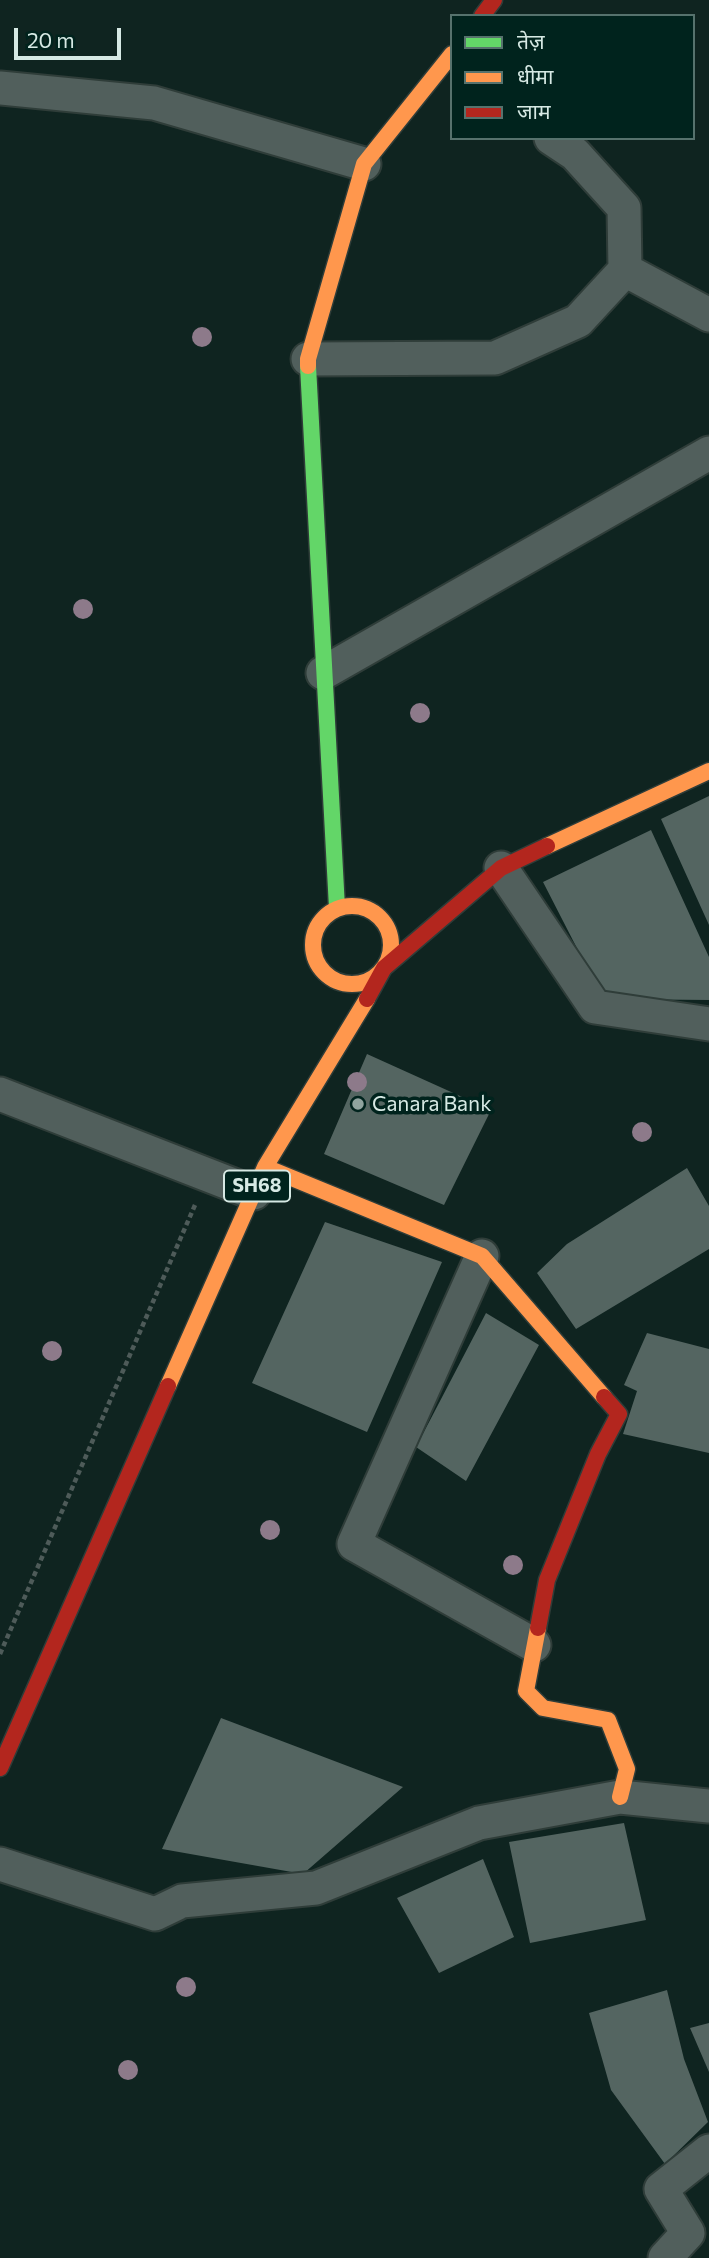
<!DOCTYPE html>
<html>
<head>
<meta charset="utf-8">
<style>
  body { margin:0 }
  #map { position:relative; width:709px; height:2258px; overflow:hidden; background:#0f2420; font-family:Commissioner,"Noto Sans Devanagari",sans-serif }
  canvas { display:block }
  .legend { position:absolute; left:450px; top:14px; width:245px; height:126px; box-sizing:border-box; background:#00231d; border:2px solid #56726d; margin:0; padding:9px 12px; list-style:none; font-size:21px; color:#d6e9e4 }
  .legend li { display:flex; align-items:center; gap:14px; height:35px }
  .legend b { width:35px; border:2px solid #56726d }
  .scale { position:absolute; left:14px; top:28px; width:107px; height:32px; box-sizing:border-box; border:4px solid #d6e9e4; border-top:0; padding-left:9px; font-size:21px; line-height:24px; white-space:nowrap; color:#d6e9e4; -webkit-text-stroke:5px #00231d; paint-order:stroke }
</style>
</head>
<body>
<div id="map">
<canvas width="709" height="2258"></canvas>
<ul class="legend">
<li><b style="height:9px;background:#63d668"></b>तेज़</li>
<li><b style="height:9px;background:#ff974d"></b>धीमा</li>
<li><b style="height:9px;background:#b3261e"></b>जाम</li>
</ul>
<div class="scale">20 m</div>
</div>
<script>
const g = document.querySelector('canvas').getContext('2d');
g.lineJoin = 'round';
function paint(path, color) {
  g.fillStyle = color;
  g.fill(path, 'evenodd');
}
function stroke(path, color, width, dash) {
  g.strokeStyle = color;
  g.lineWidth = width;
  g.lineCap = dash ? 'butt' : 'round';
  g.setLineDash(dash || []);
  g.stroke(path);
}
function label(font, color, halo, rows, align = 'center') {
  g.font = font + ' Commissioner,sans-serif';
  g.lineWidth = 7;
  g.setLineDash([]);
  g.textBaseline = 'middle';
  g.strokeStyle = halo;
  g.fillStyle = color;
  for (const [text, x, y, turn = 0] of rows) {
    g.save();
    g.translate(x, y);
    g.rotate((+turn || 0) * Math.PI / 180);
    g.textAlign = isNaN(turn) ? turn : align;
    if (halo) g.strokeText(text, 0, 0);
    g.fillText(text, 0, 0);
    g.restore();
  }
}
paint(new Path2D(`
  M709,796V925L661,819Z
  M651,830L709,957V1000L603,999L543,882Z
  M367,1054L491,1110L444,1205L324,1154Z
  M687,1168L709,1206V1249L576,1329L537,1273L567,1244Z
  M325,1222L442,1262L367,1432L252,1383Z
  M486,1313L539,1345L466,1481L416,1447Z
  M647,1333L709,1349V1453L623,1434L637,1391L624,1385Z
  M221,1718L403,1787L303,1874L162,1849Z
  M624,1823L646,1920L530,1943L509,1842Z
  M483,1859L514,1937L439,1973L397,1898Z
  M667,1990L684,2059L708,2122L665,2164L611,2090L589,2013Z
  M709,2023V2072L690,2028Z`), '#546561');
const street = new Path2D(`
  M0,88L154,103L364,164
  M625,270L709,315
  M308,359L495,358L578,321L625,270L624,208L575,154L551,138
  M323,673L709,453
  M501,868L595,1007L709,1024
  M0,1094L254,1193
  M482,1256L354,1544L534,1645
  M0,1864L155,1914L182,1901L316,1888L479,1823L620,1797L709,1806
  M665,2258L688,2233L661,2189L709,2151`);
const fast = new Path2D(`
  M308,366L337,908`);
const slow = new Path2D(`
  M308,366V359L364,164L452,54
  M547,846L709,771
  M313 945a39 39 0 1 1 78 0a39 39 0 1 1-78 0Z
  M265,1167L482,1256L604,1397
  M168,1386L265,1167L367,999
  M538,1628L526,1691L543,1708L608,1720L627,1769L620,1797`);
const jam = new Path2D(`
  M482,16L494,0
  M367,999L384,968L501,868L547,846
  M538,1628L547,1580L598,1454L619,1414L604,1397
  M0,1768L168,1386`);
stroke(street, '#2f3d39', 37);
stroke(fast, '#2f3d39', 19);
stroke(slow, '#2f3d39', 19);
stroke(jam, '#2f3d39', 19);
stroke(new Path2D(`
  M0,1654L195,1205`), '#4e5b59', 4.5, [5, 3.5]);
stroke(street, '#515f5c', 33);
stroke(fast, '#63d668', 16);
stroke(slow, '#ff974d', 16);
stroke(jam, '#b3261e', 16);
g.fillStyle = '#8d7a8a';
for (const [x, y] of [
  [202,337],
  [83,609],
  [420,713],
  [357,1082],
  [642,1132],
  [52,1351],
  [270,1530],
  [513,1565],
  [186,1987],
  [128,2070]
]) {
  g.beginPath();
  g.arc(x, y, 10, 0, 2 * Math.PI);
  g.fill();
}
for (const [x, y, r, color] of [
  [358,1104,7,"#90a49f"]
]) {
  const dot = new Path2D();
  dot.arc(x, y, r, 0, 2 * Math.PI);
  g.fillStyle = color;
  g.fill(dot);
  stroke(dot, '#00231d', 2.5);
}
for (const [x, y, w] of [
  [257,1186,66]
]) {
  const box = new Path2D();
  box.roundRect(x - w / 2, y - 15.5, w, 31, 5);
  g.fillStyle = '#00231d';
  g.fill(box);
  stroke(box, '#d6e9e4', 2);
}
label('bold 19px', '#d6e9e4', null, [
  ["SH68",257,1186]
]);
label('21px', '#d6e9e4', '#00231d', [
  ["Canara Bank",372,1104]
], 'left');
</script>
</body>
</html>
